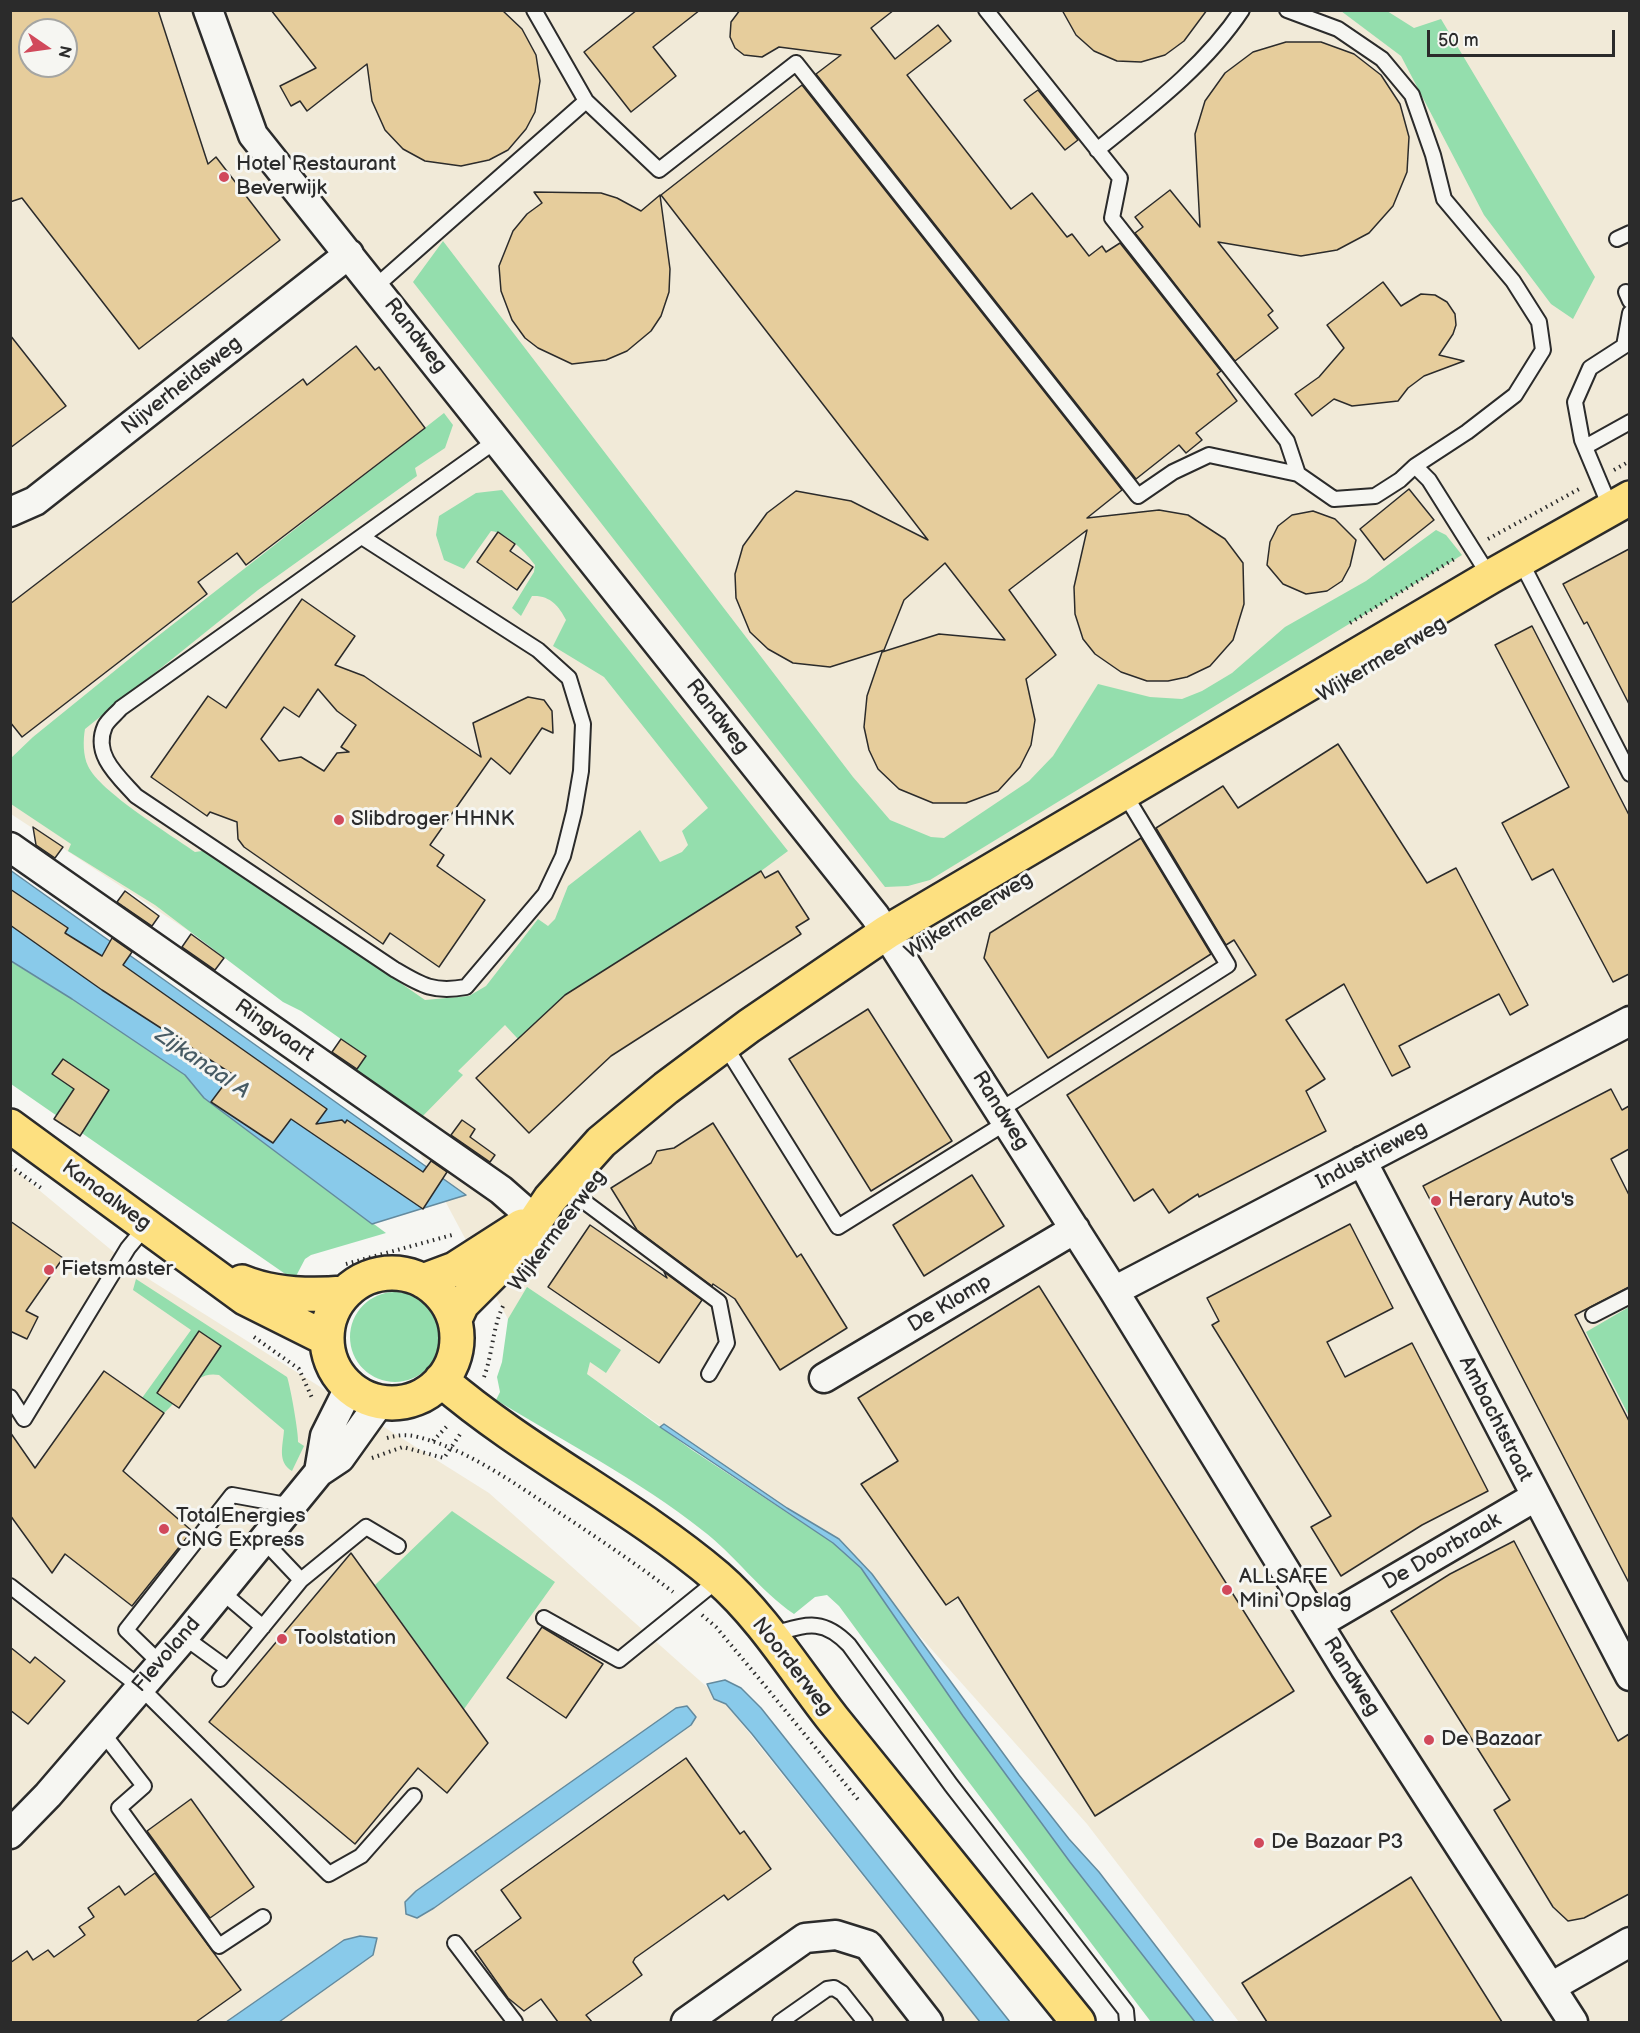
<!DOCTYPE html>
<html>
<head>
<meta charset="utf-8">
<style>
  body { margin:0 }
  #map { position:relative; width:1640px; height:2033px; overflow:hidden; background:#f6f6f2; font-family:"Balsamiq Sans",sans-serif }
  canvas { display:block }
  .frame { position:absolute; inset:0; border:12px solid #2b2b2b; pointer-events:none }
  .north { position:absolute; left:18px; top:18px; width:60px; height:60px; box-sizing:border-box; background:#f6f6f2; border:2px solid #a5a5a2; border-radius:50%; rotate:103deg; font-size:16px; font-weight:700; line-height:24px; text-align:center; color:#2b2b2b }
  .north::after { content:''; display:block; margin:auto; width:21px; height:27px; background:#d1495b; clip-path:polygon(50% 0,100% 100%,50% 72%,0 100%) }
  .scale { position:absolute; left:1427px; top:30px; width:188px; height:27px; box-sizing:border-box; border:3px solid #2b2b2b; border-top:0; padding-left:8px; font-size:18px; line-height:21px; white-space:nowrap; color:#2b2b2b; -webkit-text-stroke:4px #f6f6f2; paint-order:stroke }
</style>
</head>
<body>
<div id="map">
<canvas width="1640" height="2033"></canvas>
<div class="frame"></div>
<div class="north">N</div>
<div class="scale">50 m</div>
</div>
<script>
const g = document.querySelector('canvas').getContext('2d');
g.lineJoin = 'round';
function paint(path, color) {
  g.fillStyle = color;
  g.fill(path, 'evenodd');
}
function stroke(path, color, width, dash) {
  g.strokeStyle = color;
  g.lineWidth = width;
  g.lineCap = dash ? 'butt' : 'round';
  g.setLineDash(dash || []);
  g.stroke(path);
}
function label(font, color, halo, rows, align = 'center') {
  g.font = font + ' "Balsamiq Sans",sans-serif';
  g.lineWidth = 6;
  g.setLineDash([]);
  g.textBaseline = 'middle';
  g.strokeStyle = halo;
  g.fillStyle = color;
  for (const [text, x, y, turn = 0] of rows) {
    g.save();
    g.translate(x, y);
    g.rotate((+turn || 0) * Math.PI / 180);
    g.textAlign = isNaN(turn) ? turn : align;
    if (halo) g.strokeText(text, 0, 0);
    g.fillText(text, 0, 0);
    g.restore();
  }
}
paint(new Path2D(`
  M10,11H1629V2022H1239L1087,1824L852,1560L508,1319L362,1045L11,814ZM30,30H66V66H30Z
  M10,1166L139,1273L489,1493L726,1704L979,2022H11Z`), '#f1ead8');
paint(new Path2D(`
  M1341,11H1387L1414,28L1441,19L1595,277L1573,319L1551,304L1484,215L1401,56Z
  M443,241L853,777L890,820L931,837L944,838L1029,781L1053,756L1098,684L1150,697L1182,699L1202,691L1232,673L1285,627L1366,581L1436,530L1446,535L1462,555L930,880L908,886L885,887L413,282Z
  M444,413L453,425L445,448L415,468L417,476L258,590L85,729C83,740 83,756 88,766C100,792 170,834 195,852L209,850L425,1000L469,996L486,986L538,919L548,926L555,919L568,886L640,830L660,862L682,852L688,845L682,831L708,808L604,677L553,646L566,620C559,606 550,595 532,596L521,616L512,608L534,572L535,565C526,553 508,533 491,531L464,569L444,560L436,535L439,516L476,493L502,490L788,851L761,871L565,995L518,1039L505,1025L458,1071L463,1075L414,1125L359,1079L356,1070L365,1056L301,1011L283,1002L155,905L68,851L71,844L11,804L10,759L33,737L149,643Z
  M10,961L72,999L185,1075L204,1098L386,1233L311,1255L305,1259L294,1280L11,1084Z
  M136,1279L287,1377C290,1384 299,1435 298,1442L304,1446L292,1471C277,1462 283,1446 284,1430L219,1375C194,1370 181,1398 164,1413L142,1398L191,1330L133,1290Z
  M527,1287L621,1350L606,1373L590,1362L587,1374L692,1450L833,1543L861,1568L963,1716L1070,1862L1195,2022H1151L962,1773L839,1606L827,1595L815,1597L794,1614C759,1590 735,1555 702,1530C639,1480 565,1442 496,1400L500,1392L497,1377L502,1362L508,1319Z
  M350 1337a45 45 0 1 1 90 0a45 45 0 1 1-90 0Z
  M1629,1307V1416L1586,1332Z
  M452,1511L555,1582L464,1709L375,1585Z`), '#94dead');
const water = new Path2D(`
  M10,870L466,1195L372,1224L204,1098L185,1075L72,999L11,961Z
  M664,1424L787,1508L839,1539L872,1574L1019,1775L1069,1839L1099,1872L1214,2022H1195L1070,1862L963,1716L861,1568L833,1543L660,1427Z
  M725,1680L741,1688L761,1708L1010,2022H980L752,1734L726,1704L714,1699L707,1684Z
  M687,1706L696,1717L691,1725L434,1908L417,1918L406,1914L405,1902L416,1891L676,1708Z
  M360,1936L377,1938L373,1955L279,2022H226L344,1940Z`);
paint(water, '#89caea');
stroke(water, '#638a9e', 1.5);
const building = new Path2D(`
  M10,10H158L208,164L216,157L280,240L139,349L22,198L10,202ZM30,30H66V66H30Z
  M271,10H502L522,29L536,55L540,81L535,112L526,129L508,150L489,160L461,166L425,161L403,149L385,130L372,101L367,64L307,111L300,101L291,106L280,86L316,68Z
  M637,10H700L653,47L676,76L631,112L584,52Z
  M740,10H894L871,28L895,59L938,25L951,41L907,75L1011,209L1032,193L1067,237L1072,234L1089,256L1102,246L1106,252L1120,243L1221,371L1217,374L1237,401L1196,433L1202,440L1186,453L1179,445L1136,479L816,74L841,55L779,47L762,57L744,55L735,48L730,37L731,22Z
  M1062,10H1207L1184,41L1165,55L1141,62L1117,61L1094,51L1076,35Z
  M1286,42H1321L1354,54L1381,75L1400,104L1409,137L1407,172L1393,206L1369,233L1337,250L1301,256L1218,242L1273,311L1268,315L1278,328L1235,361L1135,233L1143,227L1135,217L1170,190L1200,227L1195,134L1205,101L1225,73L1253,52Z
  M802,85L1122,490L1087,518L1159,510L1188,515L1225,539L1243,563L1244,604L1233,640L1210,666L1187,677L1168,681H1147L1121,672L1095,654L1083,639L1075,614L1074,587L1087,530L1009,590L1056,655L1026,679L1035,720L1031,745L1020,767L998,791L966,803H933L899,789L878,769L869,750L864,727L867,696L882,652L939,634L1005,640L945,563L904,600L884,650L830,667L793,663L768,649L750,632L736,598L735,574L743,546L767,513L796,491L851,501L928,540L661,195Z
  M1038,90L1078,140L1065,150L1024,100Z
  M534,192L601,193L617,198L641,211L660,195L670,269L669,292L661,316L651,331L627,351L606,360L572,364L538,348L525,338L512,320L501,291L499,266L513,231L527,214L542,203Z
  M1383,282L1401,306L1421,294L1435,295L1447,302L1455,314L1456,325L1453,334L1439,355L1464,361L1424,376L1408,388L1398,401L1352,406L1334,399L1312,416L1295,394L1319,377L1344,348L1327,325Z
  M10,335L66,406L10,448Z
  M356,346L375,370L379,367L425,428L246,565L237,553L198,582L207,594L22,737L10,722V604L303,379L307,385Z
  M1409,489L1434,520L1384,560L1360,529Z
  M1313,511L1335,519L1356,540L1350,566L1342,581L1327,591L1306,594L1283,584L1267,565L1270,542L1278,526L1292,515Z
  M498,532L515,544L510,551L533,567L517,590L477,562Z
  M1629,549V704L1587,622L1584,624L1563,584Z
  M302,599L355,636L335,665L364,676L481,757L473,723L528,697L544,700L552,711L553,733L542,728L510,774L491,758L430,845L444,855L437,866L485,900L439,967L390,933L383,944L244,847L238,839L237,822L210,812L207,816L151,777L208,696L226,708ZM318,689L337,711L356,725L341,747L349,752L337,753L324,771L301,757L279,761L261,739L284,707L299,717Z
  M1532,626L1629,815V974L1613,982L1553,869L1532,880L1502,823L1569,787L1495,645Z
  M1338,744L1427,883L1456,868L1528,1005L1510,1015L1499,994L1399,1046L1410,1067L1392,1076L1344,984L1286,1020L1325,1079L1306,1091L1326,1131L1199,1197L1198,1194L1169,1213L1153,1189L1134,1201L1067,1095L1256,975L1234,940L1226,945L1156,828L1223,786L1238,808Z
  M33,827L63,847L55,858L36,845Z
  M1141,838L1211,954L1048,1058L984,958L990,933Z
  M761,871L765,878L778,871L809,919L796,927L801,934L611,1056L529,1133L476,1078L565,995Z
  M10,889L68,928L65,933L102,956L112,938L132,952L123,965L327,1109L316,1124L342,1120L345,1123L347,1120L423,1172L431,1161L447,1172L423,1209L291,1119L273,1143L211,1102L232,1074L102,990L10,925Z
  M125,891L159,916L152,926L117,902Z
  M191,934L224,958L215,970L182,947Z
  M868,1009L952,1141L871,1191L789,1059Z
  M341,1039L366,1056L357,1069L332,1052Z
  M63,1059L109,1090L80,1136L54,1119L74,1089L52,1074Z
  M1611,1089L1622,1110L1629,1106V1149L1611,1159L1629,1195V1287L1575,1315L1629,1421V1583L1423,1186Z
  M462,1120L475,1129L470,1137L495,1155L490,1162L451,1135Z
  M713,1123L797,1257L801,1254L847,1328L780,1370L735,1299L713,1284L712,1286L637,1230L611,1188L651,1163L657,1151L674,1148Z
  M972,1175L1004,1226L924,1276L893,1225Z
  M10,1221L63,1258L26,1311L38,1317L27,1339L12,1332L10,1334Z
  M1350,1224L1393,1308L1327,1342L1345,1377L1412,1343L1488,1491L1422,1525L1341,1576L1311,1527L1331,1516L1212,1325L1219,1321L1207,1298Z
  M590,1225L667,1278L664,1272L702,1300L659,1363L548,1287Z
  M1039,1286L1294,1691L1095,1816L958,1597L946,1605L861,1484L898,1461L858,1398Z
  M199,1331L221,1346L179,1408L157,1393Z
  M104,1371L164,1413L123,1471L192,1531L132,1606L65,1554L52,1573L10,1515V1432L35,1468Z
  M1514,1541L1618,1741L1629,1734V1894L1584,1918L1568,1921L1553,1907L1494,1810L1510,1800L1391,1611L1450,1574Z
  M351,1553L488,1743L447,1793L418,1768L355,1844L209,1722Z
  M542,1627L603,1664L566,1718L507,1678Z
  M10,1647L30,1663L35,1657L65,1681L28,1724L10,1710Z
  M686,1758L740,1834L744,1831L771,1869L728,1900L724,1895L635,1958L633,1962L642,1975L586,2015L592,2022H558L541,1999L524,2011L508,1998L475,1951L521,1918L501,1890Z
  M191,1799L254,1887L210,1918L147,1831Z
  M155,1873L241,1990L196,2022H10V1963L27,1951L33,1960L48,1950L54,1957L85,1935L79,1927L94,1917L88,1908L119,1886L125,1895Z
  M1411,1877L1502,2022H1267L1242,1983Z`);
paint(building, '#e6cd9c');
stroke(building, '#2b2b2b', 1.5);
const lane = new Path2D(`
  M534,10L586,101
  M986,10L1120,178L1112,218L1287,441L1298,474
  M1287,10L1338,29L1382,59L1412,95L1433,155L1444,199L1513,281L1539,322L1543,350L1515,395L1467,432L1415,466
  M1097,150C1149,108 1205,66 1242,10
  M1617,239L1630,233
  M375,287L586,101L659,170L796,63L1138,496L1173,472L1209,455L1298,474L1334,499L1375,496L1400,480L1415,466L1429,480L1490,577
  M1626,292L1630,301
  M1585,447L1630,422
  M1611,509L1582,440L1575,402L1590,368L1624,346L1630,313
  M362,537L538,650L569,678L583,724L581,771L574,812L563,856L545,894L466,987C433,993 421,985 394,969L136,796C119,777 92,755 105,726C108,720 117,713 121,708L497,440
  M1520,560L1630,774
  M724,1044L838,1227L1007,1122
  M1000,1110L1228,965L1124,793
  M562,1185L719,1302L727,1343L709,1374
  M1593,1315L1630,1296
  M10,1397L24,1419L128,1248L147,1225
  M264,1541L301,1580
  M10,1586L140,1687L329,1874L361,1856L414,1796
  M222,1592L263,1627
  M544,1618L619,1660L719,1579
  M772,1634C806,1625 822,1617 849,1645L951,1785L1126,2011L1127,2022
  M184,1637L228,1669
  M160,1663L126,1630L232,1495L292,1506
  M220,1679L301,1580L366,1527L398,1546
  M102,1732L144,1786L119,1808L219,1946L263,1917
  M455,1943L515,2022
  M780,2022L827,1989L834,1988L842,1993L865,2022`);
const street = new Path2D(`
  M208,10L253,135L875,916L1114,1291L1345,1668L1573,2022
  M10,512L35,501L349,254
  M10,847L501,1190L534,1219
  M1362,1161L1630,1676
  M1114,1291L1630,1021
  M824,1378L1075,1229
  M319,1472L325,1436L349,1388
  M1318,1624L1535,1497
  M10,1834L48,1795L184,1637L319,1472L340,1458L380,1402
  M1551,1987L1630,1942
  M686,2022L805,1938L836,1935L868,1945L928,2022`);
const primary = new Path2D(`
  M10,1126L245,1298L327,1339
  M327 1338a65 65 0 1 1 130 0a65 65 0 1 1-130 0Z
  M423,1281L455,1269L522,1226
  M242,1282C274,1295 310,1296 344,1293
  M455,1319L462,1304L515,1251L550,1199L601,1142L666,1088L749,1026L887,932L1490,577L1630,498
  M441,1380C527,1454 631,1504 717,1577C763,1617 796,1672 833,1719C915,1820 996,1921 1078,2022`);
stroke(lane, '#2b2b2b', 18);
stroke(street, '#2b2b2b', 33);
stroke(primary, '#2b2b2b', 38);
stroke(new Path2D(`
  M1614,470L1630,461
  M1488,539L1581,488
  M1350,623L1456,558
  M10,1166L44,1190
  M346,1264L452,1235
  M254,1337L299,1369L313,1400
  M484,1377C493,1353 492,1328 504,1304
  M387,1438C398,1435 406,1434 418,1437C466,1449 511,1481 552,1508C593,1535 634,1562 673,1592
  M433,1441L449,1424
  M372,1458L403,1447L444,1458L461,1433
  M702,1615L716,1627L761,1681L860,1802`), '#2b2b2b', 4, [1.5, 4.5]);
stroke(lane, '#f6f6f2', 14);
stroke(street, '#f6f6f2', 28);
stroke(primary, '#fde080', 33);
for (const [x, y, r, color] of [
  [224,177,6,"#d1495b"],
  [339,820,6,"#d1495b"],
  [1436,1201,6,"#d1495b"],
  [49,1270,6,"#d1495b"],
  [164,1529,6,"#d1495b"],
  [1227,1590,6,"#d1495b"],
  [282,1639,6,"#d1495b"],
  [1429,1740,6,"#d1495b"],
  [1259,1843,6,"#d1495b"]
]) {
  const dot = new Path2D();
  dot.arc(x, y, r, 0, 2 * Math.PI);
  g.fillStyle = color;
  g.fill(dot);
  stroke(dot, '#f6f6f2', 2);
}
label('21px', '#2b2b2b', '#f6f6f2', [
  ["Hotel Restaurant",236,165],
  ["Beverwijk",236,189],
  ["Slibdroger HHNK",351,820],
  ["Herary Auto's",1448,1201],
  ["Fietsmaster",61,1270],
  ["TotalEnergies",176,1517],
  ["CNG Express",176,1541],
  ["ALLSAFE",1239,1578],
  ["Mini Opslag",1239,1602],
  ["Toolstation",294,1639],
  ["De Bazaar",1441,1740],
  ["De Bazaar P3",1271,1843]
], 'left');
label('21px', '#2b2b2b', '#f6f6f2', [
  ["Randweg",415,336,52],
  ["Nijverheidsweg",182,386,-38],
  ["Wijkermeerweg",1382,660,-31],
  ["Randweg",717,717,52],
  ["Wijkermeerweg",969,916,-32],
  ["Ringvaart",274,1031,35],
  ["Randweg",1000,1111,58],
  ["Industrieweg",1372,1156,-28],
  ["Kanaalweg",106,1196,36],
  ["Wijkermeerweg",558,1231,-53],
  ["De Klomp",950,1304,-31],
  ["Ambachtstraat",1495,1419,63],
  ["De Doorbraak",1442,1552,-30],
  ["Flevoland",167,1655,-49],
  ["Noorderweg",792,1667,52],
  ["Randweg",1351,1677,58]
]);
label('italic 22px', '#475b64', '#f6f6f2', [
  ["Zijkanaal A",202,1064,34]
]);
</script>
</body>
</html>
